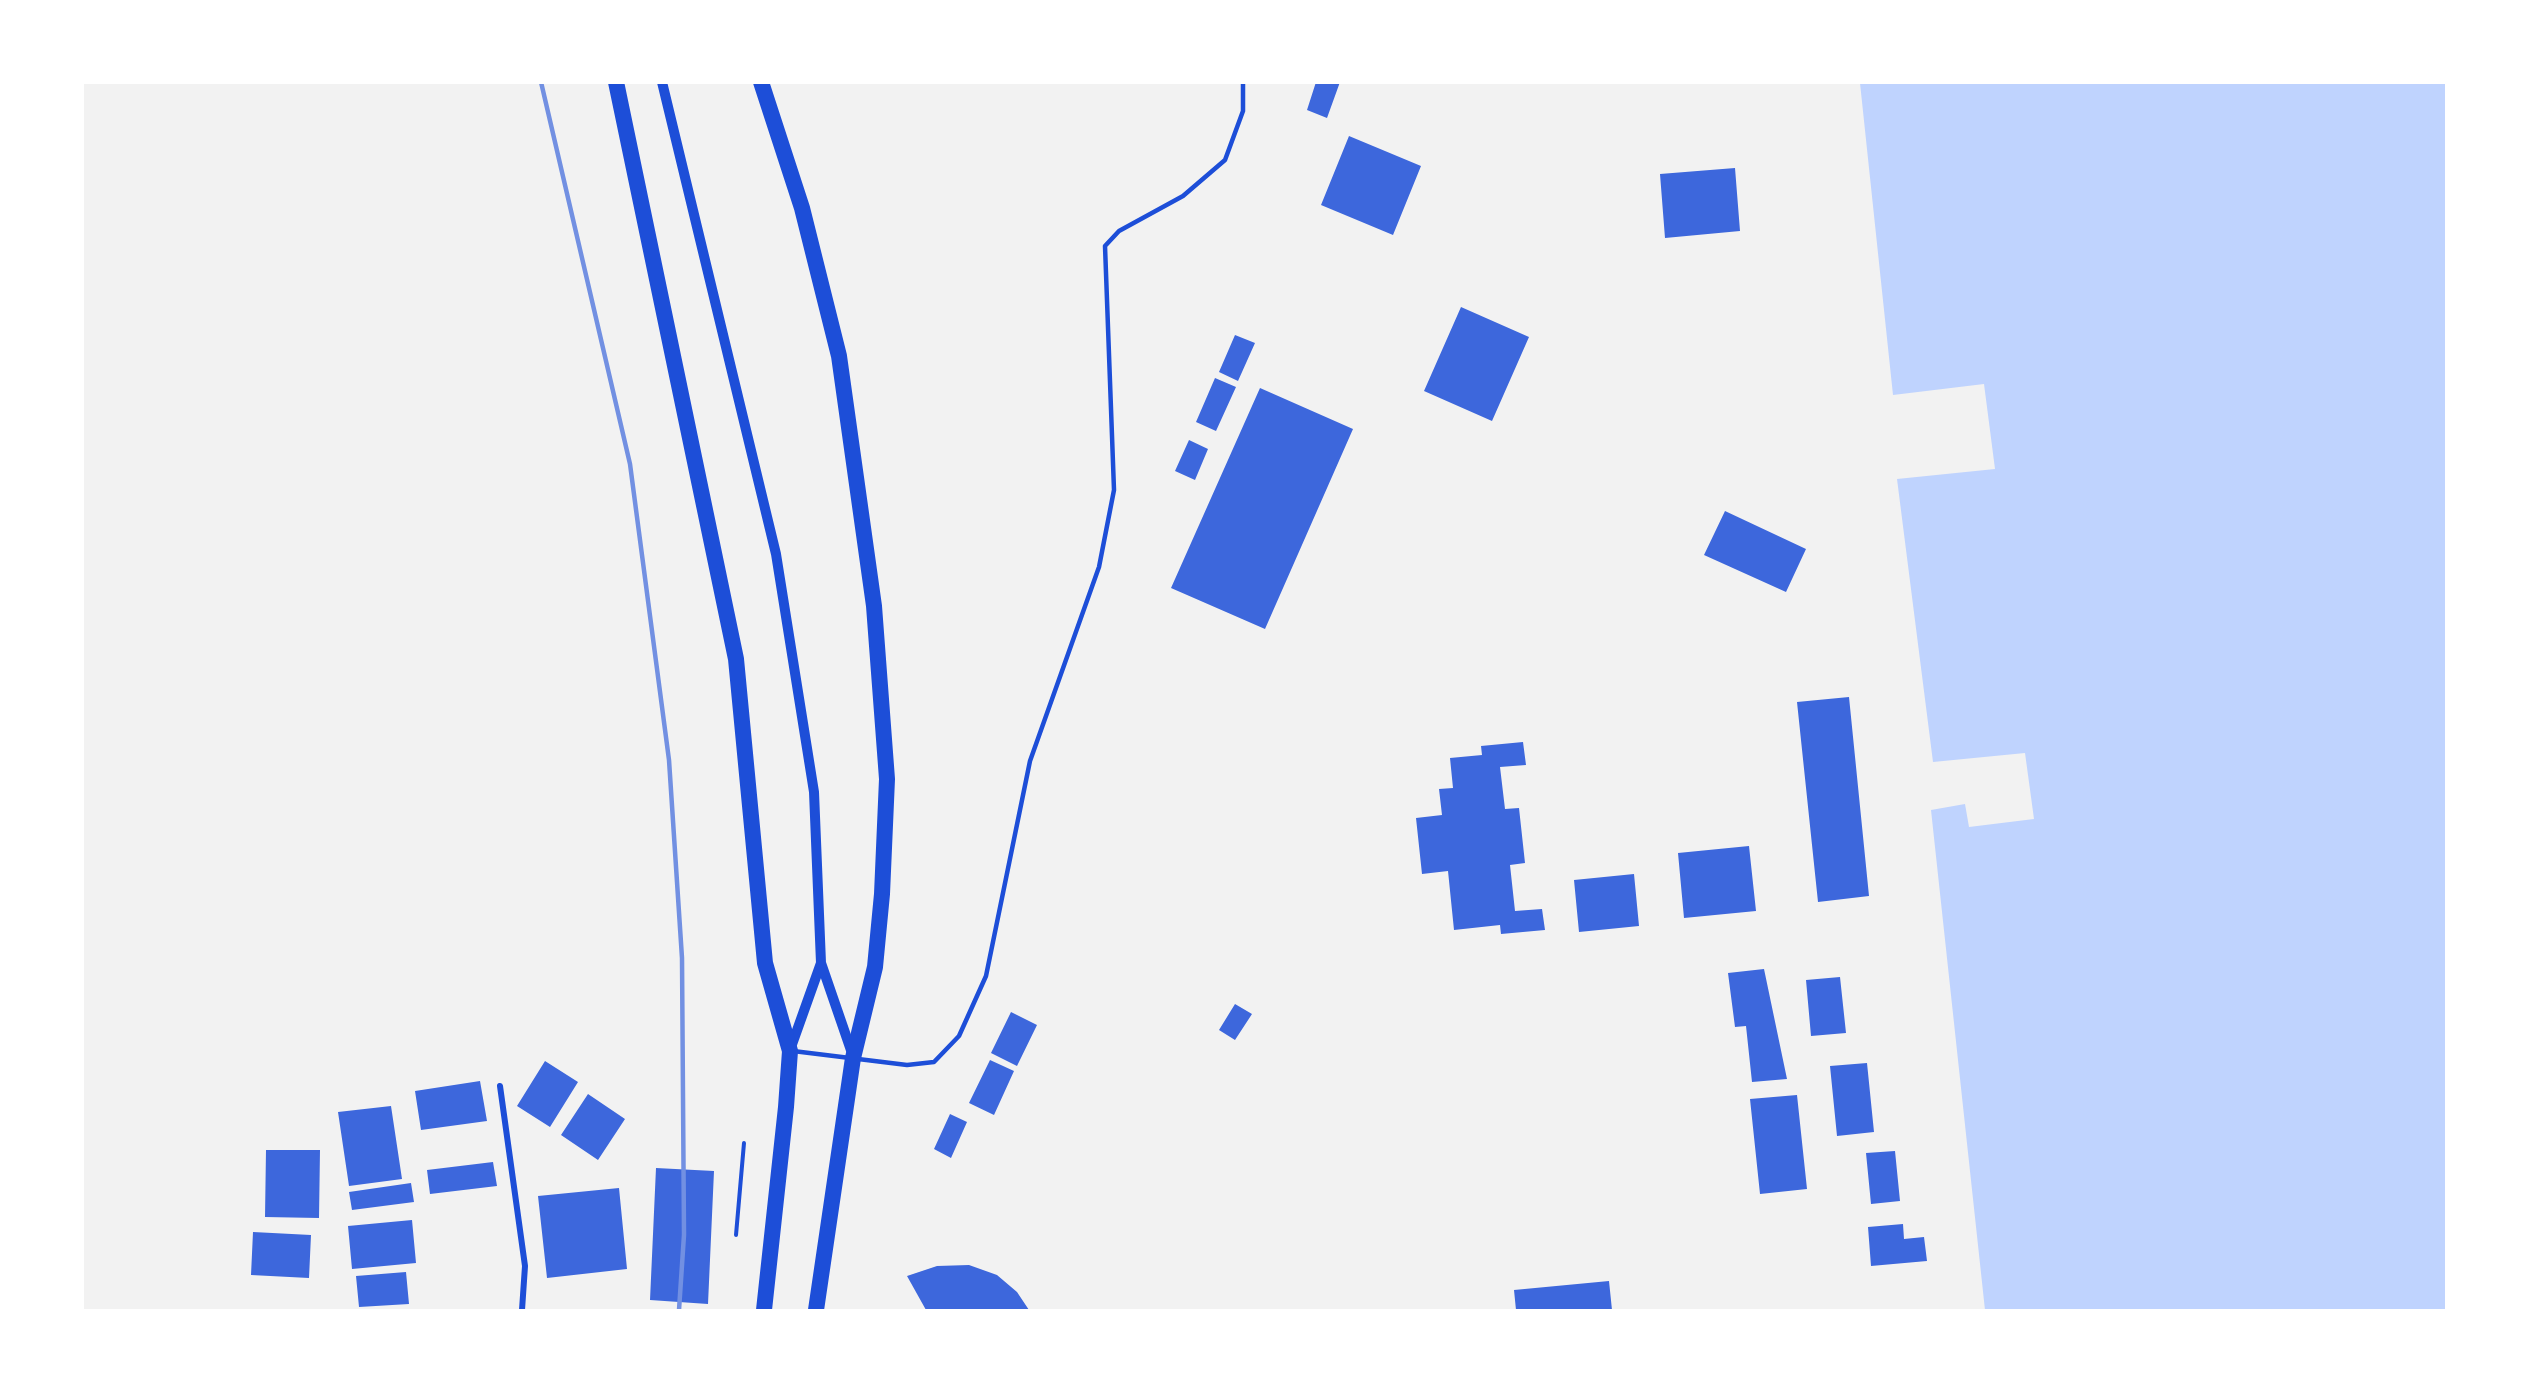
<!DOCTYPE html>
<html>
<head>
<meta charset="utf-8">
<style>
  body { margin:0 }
  #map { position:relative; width:2529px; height:1393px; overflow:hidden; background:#f2f2f2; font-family:"PT Sans Narrow",sans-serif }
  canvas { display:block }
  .frame { position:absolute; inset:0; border:84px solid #fff; pointer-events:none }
</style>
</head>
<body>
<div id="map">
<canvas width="2529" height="1393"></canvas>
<div class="frame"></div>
</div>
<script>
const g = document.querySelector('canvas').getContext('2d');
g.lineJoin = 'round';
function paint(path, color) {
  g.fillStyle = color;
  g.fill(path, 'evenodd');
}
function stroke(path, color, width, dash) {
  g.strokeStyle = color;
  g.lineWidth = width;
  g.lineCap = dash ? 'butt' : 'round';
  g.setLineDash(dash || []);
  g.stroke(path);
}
paint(new Path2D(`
  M1860,83H2446V1310H1985L1931,810L1965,804L1969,827L2034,819L2025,753L1933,762L1897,479L1995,469L1984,384L1893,395Z`), '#bfd3fe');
paint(new Path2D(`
  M1316,82H1340L1327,118L1307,110Z
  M1349,136L1421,166L1393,235L1321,205Z
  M1735,168L1740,231L1665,238L1660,174Z
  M1461,307L1529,337L1492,421L1424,391Z
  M1235,335L1255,343L1238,381L1219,372Z
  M1215,378L1236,387L1216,431L1196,422Z
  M1260,388L1353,429L1265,629L1171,588Z
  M1189,440L1208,449L1195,480L1175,471Z
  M1725,511L1806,549L1786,592L1704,555Z
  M1849,697L1869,896L1818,902L1797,702Z
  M1523,742L1526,765L1500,767L1505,809L1519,808L1525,863L1510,865L1515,911L1542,909L1545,930L1501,934L1500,925L1454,930L1448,871L1422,874L1416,818L1442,815L1439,789L1453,788L1450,758L1482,755L1481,746Z
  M1749,846L1756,911L1684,918L1678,853Z
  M1634,874L1639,926L1579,932L1574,880Z
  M1764,969L1787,1079L1752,1082L1746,1026L1735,1027L1728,973Z
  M1840,977L1846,1033L1811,1036L1806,980Z
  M1235,1004L1252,1014L1235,1040L1219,1030Z
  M1011,1012L1037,1025L1017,1066L991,1053Z
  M990,1060L1014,1071L994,1115L969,1103Z
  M545,1061L578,1082L550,1127L517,1106Z
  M1867,1063L1874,1132L1837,1136L1830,1066Z
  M480,1081L487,1121L421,1130L415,1091Z
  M588,1094L625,1119L598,1160L561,1135Z
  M1797,1095L1807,1189L1760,1194L1750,1099Z
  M391,1106L402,1179L349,1186L338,1112Z
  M950,1114L967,1122L951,1158L934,1149Z
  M266,1150H320L319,1218L265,1217Z
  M1895,1151L1900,1201L1871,1204L1866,1153Z
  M493,1162L497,1186L430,1194L427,1170Z
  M656,1168L714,1171L708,1304L650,1300Z
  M411,1183L414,1202L352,1210L349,1192Z
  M619,1188L627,1269L547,1278L538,1196Z
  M412,1220L416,1263L352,1269L348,1226Z
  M1903,1224L1904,1239L1924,1237L1927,1261L1871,1266L1868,1227Z
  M253,1232L311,1235L309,1278L251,1275Z
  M969,1265L997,1275L1017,1292L1029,1310H926L907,1276L937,1266Z
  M406,1272L409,1304L359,1307L356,1276Z
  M1609,1281L1612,1310H1516L1514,1290Z`), '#3d67dc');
stroke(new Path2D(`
  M736,1235L744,1143`), '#1d4ed8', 4);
stroke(new Path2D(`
  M793,1051L907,1065L934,1062L959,1036L986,976L1030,761L1099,567L1114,490L1105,246L1119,231L1183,196L1225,160L1243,111V82`), '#1d4ed8', 4.5);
stroke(new Path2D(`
  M500,1086L525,1266L522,1310`), '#1d4ed8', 6);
stroke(new Path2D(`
  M662,82L776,554L814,792L821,963L853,1056
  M790,1050L821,963`), '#1d4ed8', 10);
stroke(new Path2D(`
  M616,82L736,659L765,963L790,1051L786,1107L764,1310
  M761,82L802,208L839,356L874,606L887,779L882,894L875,967L853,1058L816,1310`), '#1d4ed8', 16);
stroke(new Path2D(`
  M541,82L630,464L669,760L682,958L684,1235L679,1310`), '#7290e2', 4.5);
</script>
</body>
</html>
